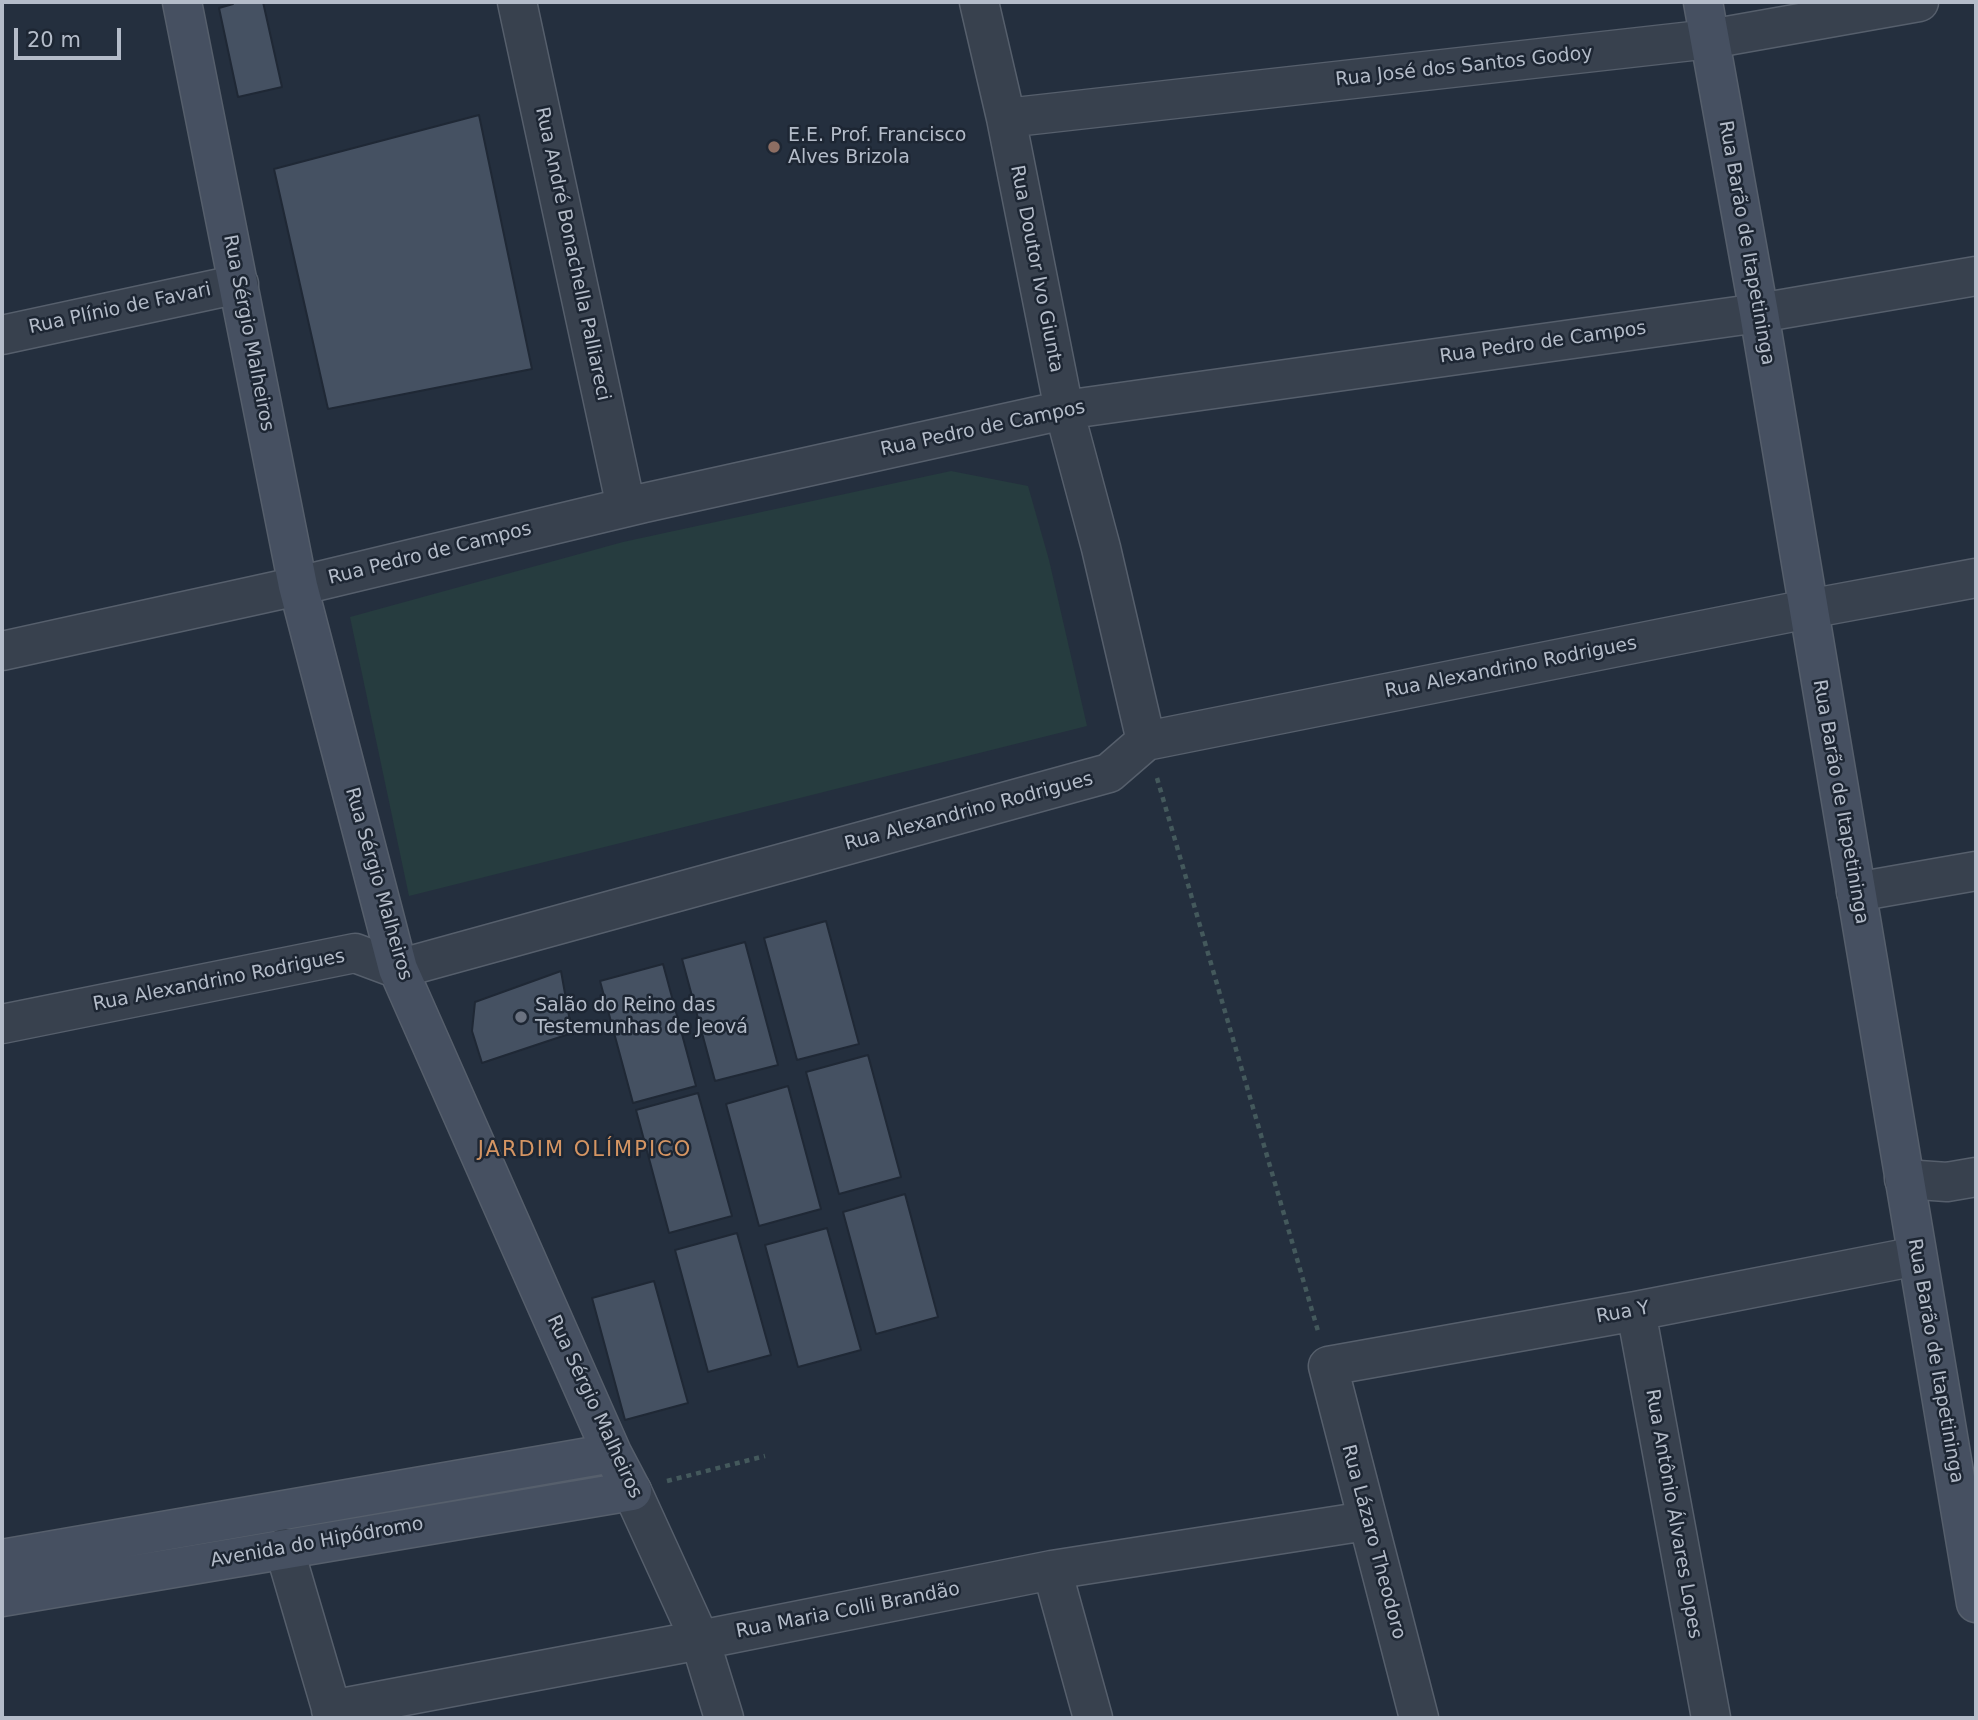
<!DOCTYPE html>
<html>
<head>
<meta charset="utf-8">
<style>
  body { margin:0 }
  #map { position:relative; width:1978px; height:1720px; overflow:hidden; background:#242f3e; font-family:"DejaVu Sans",sans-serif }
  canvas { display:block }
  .frame { position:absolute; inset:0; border:4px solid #b4bcc9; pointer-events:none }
  .scale { position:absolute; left:14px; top:28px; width:107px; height:32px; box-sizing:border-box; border:4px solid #b4bcc9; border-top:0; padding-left:9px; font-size:21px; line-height:24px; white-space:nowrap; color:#b4bcc9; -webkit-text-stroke:5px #1d2633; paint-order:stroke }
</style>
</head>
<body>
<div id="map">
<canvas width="1978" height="1720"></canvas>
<div class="frame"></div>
<div class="scale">20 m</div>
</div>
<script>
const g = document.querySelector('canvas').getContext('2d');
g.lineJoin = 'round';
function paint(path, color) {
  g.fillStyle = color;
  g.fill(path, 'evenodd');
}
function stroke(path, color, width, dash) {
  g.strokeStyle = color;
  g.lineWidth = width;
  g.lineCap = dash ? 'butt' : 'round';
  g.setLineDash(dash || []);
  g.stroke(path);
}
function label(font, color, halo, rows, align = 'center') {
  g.font = font + ' "DejaVu Sans",sans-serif';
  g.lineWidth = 5;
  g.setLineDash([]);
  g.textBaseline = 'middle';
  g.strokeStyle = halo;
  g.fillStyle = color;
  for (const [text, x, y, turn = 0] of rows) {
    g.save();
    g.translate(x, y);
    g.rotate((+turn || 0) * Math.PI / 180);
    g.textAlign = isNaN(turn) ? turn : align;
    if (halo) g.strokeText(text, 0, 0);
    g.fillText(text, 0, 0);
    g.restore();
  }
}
paint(new Path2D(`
  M951,471L1028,486L1049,560L1087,726L409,896L350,617L623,542Z`), '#263c3f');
const building = new Path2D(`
  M232,2H263L282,87L238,97L219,8L233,4Z
  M479,115L532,369L328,409L274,169Z
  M826,921L859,1044L797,1060L764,938Z
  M745,942L778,1065L715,1081L682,959Z
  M663,964L696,1086L633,1103L600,981Z
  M561,971L572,1033L482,1063L472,1031L475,1002Z
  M868,1055L901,1177L839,1194L806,1072Z
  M788,1086L821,1209L759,1226L726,1104Z
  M698,1093L732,1216L669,1233L636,1110Z
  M905,1194L938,1317L876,1334L843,1212Z
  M827,1228L861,1350L798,1367L765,1245Z
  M737,1233L771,1355L708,1372L675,1250Z
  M654,1281L688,1403L625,1420L592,1298Z`);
paint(building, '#455162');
stroke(building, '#1f2835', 2);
const street = new Path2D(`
  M517,2L626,507
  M979,2L1006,118L1064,410L1101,548L1146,741
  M1006,118L1710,39L1919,2
  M2,335L239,284
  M2,651L298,586L644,503L1064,410L1759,313L1976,276
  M1856,892L1976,871
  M2,1024L355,953L398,969L1109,773L1146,741L1808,609L1976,578
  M1904,1179L1947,1182L1976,1177
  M1636,1311L1711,1718
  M632,1491L700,1640L724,1718
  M284,1548L334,1718
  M1052,1570L1093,1718
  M331,1710L700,1640L1052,1570L1366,1521
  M1419,1718L1328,1366L1636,1311L1917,1256`);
const secondary = new Path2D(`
  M1703,2L1759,313L1976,1603
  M2,1559L612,1453
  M2,1597L632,1491L612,1453L398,969L298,586L182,2`);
stroke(street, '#565f6c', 41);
stroke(secondary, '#565f6c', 41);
stroke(new Path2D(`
  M1157,778L1318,1331
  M667,1481L765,1456`), '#44595c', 4.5, [5, 5]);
stroke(street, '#38414e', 38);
stroke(secondary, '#465061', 38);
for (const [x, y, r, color] of [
  [774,147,7,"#8d6e63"],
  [521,1017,7,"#6b7280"]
]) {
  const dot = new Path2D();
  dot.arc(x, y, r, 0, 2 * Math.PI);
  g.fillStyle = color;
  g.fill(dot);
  stroke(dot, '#1d2633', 2.5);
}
label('19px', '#b4bcc9', '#1d2633', [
  ["Rua José dos Santos Godoy",1464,67,-6],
  ["Rua Barão de Itapetininga",1746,243,80],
  ["Rua André Bonachella Palliareci",572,254,78],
  ["Rua Doutor Ivo Giunta",1036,269,79],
  ["Rua Plínio de Favari",120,309,-12],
  ["Rua Sérgio Malheiros",248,333,79],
  ["Rua Pedro de Campos",1543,343,-8],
  ["Rua Pedro de Campos",983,429,-12],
  ["Rua Pedro de Campos",430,554,-14],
  ["Rua Alexandrino Rodrigues",1511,668,-11],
  ["Rua Barão de Itapetininga",1840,802,80],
  ["Rua Alexandrino Rodrigues",969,812,-15],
  ["Rua Sérgio Malheiros",378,884,74],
  ["Rua Alexandrino Rodrigues",219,981,-11],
  ["Rua Y",1623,1313,-10],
  ["Rua Barão de Itapetininga",1935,1361,80],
  ["Rua Sérgio Malheiros",594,1407,65],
  ["Rua Antônio Álvares Lopes",1673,1514,80],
  ["Rua Lázaro Theodoro",1373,1542,75],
  ["Avenida do Hipódromo",317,1543,-10],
  ["Rua Maria Colli Brandão",848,1611,-11]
]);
label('19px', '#b4bcc9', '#1d2633', [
  ["E.E. Prof. Francisco",788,136],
  ["Alves Brizola",788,158],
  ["Salão do Reino das",535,1006],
  ["Testemunhas de Jeová",535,1028]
], 'left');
g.letterSpacing = '2px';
label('21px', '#d59563', '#1d2633', [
  ["JARDIM OLÍMPICO",585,1151]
]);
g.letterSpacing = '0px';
</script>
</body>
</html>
